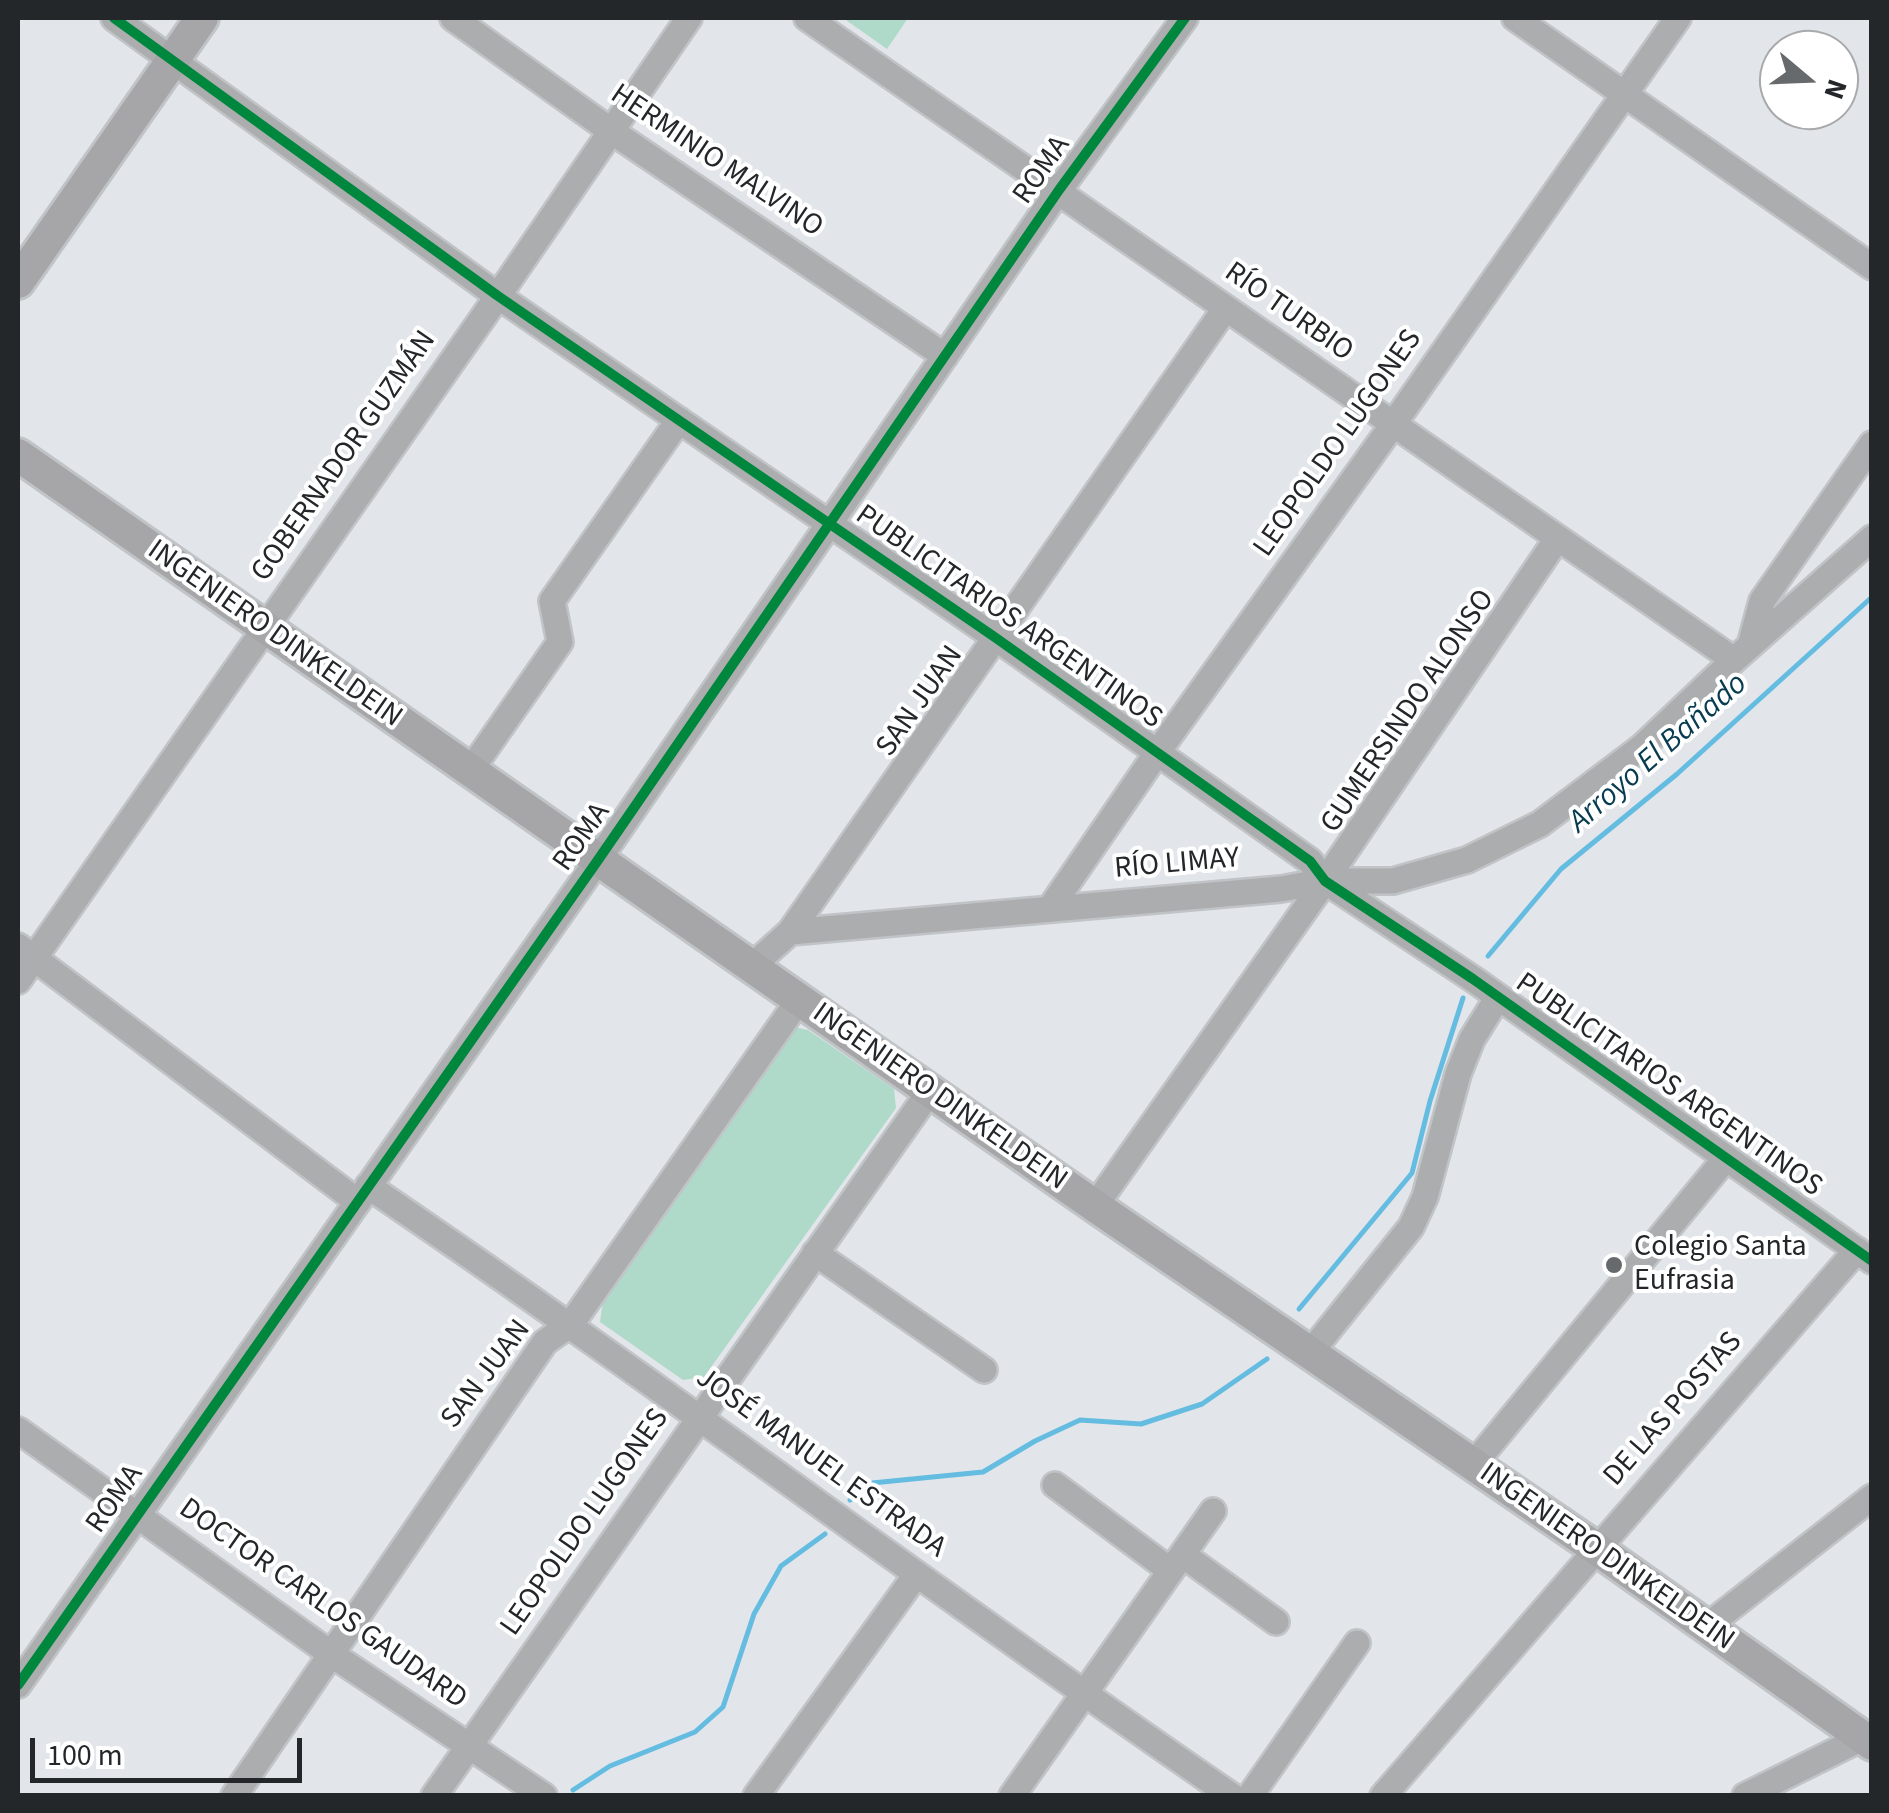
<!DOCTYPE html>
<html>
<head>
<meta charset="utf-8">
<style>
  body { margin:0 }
  #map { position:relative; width:1889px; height:1813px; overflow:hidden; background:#e2e6ea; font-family:"Source Sans 3",sans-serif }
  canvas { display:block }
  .frame { position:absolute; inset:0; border:20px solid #24272a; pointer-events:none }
  .north { position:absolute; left:1759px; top:30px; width:100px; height:100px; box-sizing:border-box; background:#fff; border:2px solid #a7a9aa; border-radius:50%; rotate:109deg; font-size:28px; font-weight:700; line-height:40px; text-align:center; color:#24272a }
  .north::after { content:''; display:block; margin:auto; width:35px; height:45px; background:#666a6d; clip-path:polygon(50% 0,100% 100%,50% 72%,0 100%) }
  .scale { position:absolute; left:30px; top:1738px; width:272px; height:45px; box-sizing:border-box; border:5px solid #24272a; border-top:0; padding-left:12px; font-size:30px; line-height:35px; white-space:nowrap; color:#24272a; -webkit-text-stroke:8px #fff; paint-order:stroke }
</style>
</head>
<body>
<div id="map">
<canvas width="1889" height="1813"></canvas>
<div class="frame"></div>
<div class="north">N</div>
<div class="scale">100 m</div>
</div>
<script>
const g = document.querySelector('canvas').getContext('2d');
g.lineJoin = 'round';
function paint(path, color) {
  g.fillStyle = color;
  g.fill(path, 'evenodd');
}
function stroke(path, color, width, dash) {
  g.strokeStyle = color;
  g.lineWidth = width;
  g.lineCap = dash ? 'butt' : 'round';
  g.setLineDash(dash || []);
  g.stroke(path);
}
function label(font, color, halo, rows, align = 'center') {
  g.font = font + ' "Source Sans 3",sans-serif';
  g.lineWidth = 8;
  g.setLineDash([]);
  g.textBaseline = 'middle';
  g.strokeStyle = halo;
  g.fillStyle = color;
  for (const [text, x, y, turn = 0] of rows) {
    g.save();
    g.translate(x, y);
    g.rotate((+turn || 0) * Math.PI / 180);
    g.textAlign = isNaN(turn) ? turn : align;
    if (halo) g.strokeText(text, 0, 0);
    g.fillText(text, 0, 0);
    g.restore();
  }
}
paint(new Path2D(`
  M843,18H908L887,49Z
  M794,1027L808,1030L894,1089L896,1108L704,1377L683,1380L600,1322L603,1300Z`), '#afdaca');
stroke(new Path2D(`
  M1488,956L1561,869L1677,774L1872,597
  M1299,1309L1412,1173L1430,1101L1463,998
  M850,1500L872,1483L983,1472L1035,1441L1080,1420L1141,1424L1202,1404L1267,1359
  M573,1790L610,1766L695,1732L723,1707L754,1614L781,1566L825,1534`), '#65bce1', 5);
const minor = new Path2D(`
  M114,18L498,296L996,638L1310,861L1325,881L1473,979L1872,1261
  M453,18L611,131L945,356
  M807,18L1734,660
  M1515,18L1872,267
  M1750,646L1762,601L1872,444
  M470,771L560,642L552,601L679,420
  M1051,907L1157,753L1392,426L1678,18
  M790,932L1281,889L1325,881H1393L1467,860L1540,824L1642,747L1734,660L1872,538
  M18,946L358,1202
  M751,967L790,932L1225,309
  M18,981L498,296L689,18
  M368,1186C660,1384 941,1597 1232,1796
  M1095,1206L1325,881L1557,539
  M815,1253L984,1370
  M1310,1353L1411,1227L1425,1197L1458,1074L1472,1039L1498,997
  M18,1430L331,1654L544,1796
  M1473,1465L1726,1158
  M1055,1485L1171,1571
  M1183,1555L1276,1622
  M1706,1627L1872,1497
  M18,1685L598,860L1059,190L1185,18
  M234,1796L545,1342L571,1324L799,1000
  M434,1796L930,1091
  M756,1796L916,1575
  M1012,1796L1213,1511
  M1250,1796L1357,1643
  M1383,1796L1857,1250
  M1745,1796L1862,1738`);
const major = new Path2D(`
  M18,282L202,18
  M18,455L1095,1206L1597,1549L1872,1744`);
stroke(minor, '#c1c4c7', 30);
stroke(major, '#c1c4c7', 38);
stroke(minor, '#acadae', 25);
stroke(major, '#a6a6a8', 32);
stroke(new Path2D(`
  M114,18L498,296L996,638L1310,861L1325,881L1473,979L1872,1261
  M18,1685L598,860L1059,190L1185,18`), '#00873e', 10);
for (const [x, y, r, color] of [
  [1614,1265,10,"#666a6d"]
]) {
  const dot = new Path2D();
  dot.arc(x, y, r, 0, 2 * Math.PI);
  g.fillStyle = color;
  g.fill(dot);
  stroke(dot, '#fff', 4);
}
label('30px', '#24272a', '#fff', [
  ["HERMINIO MALVINO",716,162,34],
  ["ROMA",1043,171,-55],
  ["RÍO TURBIO",1288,313,35],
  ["LEOPOLDO LUGONES",1339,444,-55],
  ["GOBERNADOR GUZMÁN",345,457,-55],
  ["PUBLICITARIOS ARGENTINOS",1008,618,35],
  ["INGENIERO DINKELDEIN",274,635,35],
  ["SAN JUAN",921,702,-55],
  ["GUMERSINDO ALONSO",1409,712,-56],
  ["ROMA",583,838,-55],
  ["RÍO LIMAY",1177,865,-5],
  ["PUBLICITARIOS ARGENTINOS",1668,1086,35],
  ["INGENIERO DINKELDEIN",939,1098,35],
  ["SAN JUAN",487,1375,-53],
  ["DE LAS POSTAS",1674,1410,-49],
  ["JOSÉ MANUEL ESTRADA",820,1464,36],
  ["ROMA",116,1500,-55],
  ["LEOPOLDO LUGONES",586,1523,-55],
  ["INGENIERO DINKELDEIN",1606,1558,35],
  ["DOCTOR CARLOS GAUDARD",322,1605,35]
]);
label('30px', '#24272a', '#fff', [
  ["Colegio Santa",1634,1248],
  ["Eufrasia",1634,1282]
], 'left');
label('italic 32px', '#073b50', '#fff', [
  ["Arroyo El Bañado",1659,754,-41]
]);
</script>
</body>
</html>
